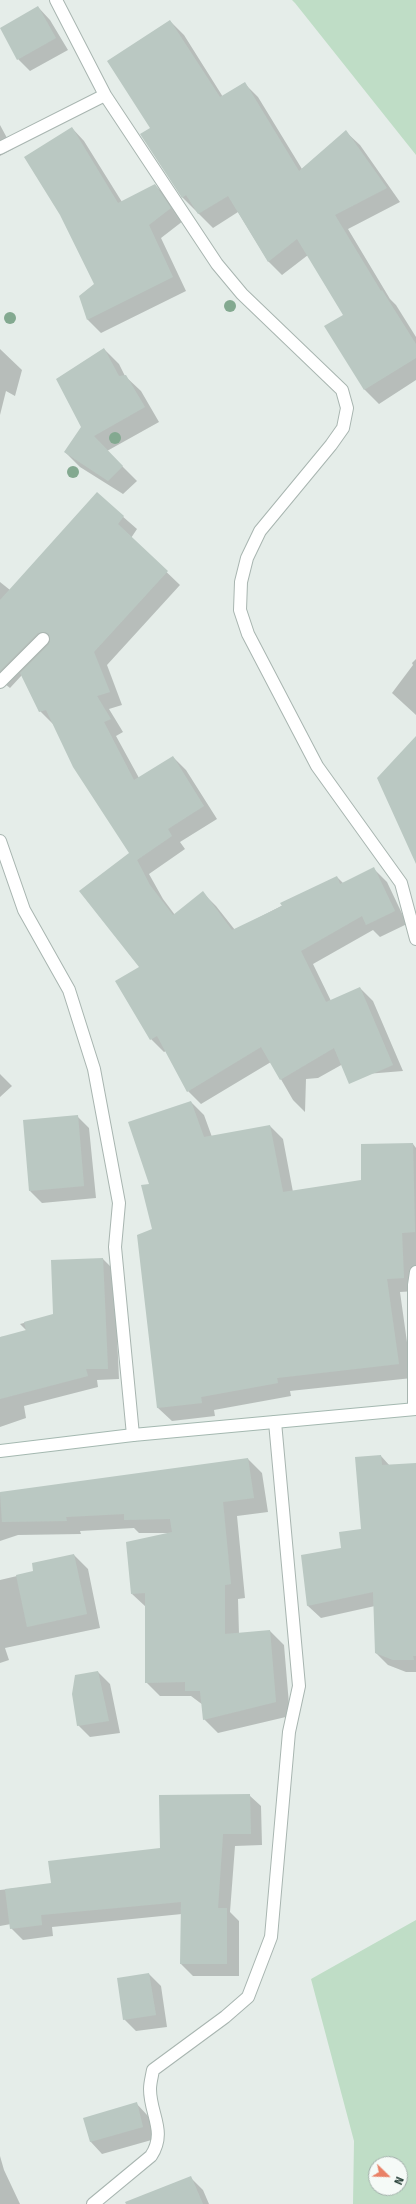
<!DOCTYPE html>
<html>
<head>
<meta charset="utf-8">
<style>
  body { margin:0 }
  #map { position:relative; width:416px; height:2204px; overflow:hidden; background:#e5ede9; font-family:Signika,sans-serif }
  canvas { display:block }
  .north { position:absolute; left:368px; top:2156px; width:40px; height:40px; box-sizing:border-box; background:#f5faf7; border:1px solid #a2afaa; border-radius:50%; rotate:113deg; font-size:11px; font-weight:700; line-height:16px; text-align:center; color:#253e36 }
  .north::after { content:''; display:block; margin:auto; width:14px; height:18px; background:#e98167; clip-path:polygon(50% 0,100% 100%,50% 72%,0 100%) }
</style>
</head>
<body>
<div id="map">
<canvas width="416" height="2204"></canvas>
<div class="north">N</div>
</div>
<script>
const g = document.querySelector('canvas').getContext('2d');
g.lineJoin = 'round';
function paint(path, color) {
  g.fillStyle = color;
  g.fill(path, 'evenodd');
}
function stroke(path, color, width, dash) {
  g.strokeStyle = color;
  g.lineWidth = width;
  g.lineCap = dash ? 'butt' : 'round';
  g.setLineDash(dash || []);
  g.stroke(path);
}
paint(new Path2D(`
  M292,0H416V155L295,3Z
  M416,1920V2204H353L354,2141L311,1979ZM376,2164H400V2188H376Z`), '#bfddc6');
paint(new Path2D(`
  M38,7L50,20L68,50L30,71L18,59Z
  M170,21L184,35L223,97L244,83L258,97L302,169L346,132L360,145L400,202L348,229L390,299L396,305L416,337V380L379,404L365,390L326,326L344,315L308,255L282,275L268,261L238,212L213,228L183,198L141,134L152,128Z
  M0,125L13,149L0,156Z
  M72,128L84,141L122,202L155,185L168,198L183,221L161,238L186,291L101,333L88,320L80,296L95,284Z
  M0,349L22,370L15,396L6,391L0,415Z
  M104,349L119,364L125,376L141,391L159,422L107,451L137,481L123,494L80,467L65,452L82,427Z
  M97,494L137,529L131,538L180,585L107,665L122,705L109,709L123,732L116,736L139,778L173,757L186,770L217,819L180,842L185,849L149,874L163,899L175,915L203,893L216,906L235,930L337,877L343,883L374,869L387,882L407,924L380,937L373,930L313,964L331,1001L360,988L373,1001L403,1071L354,1075L343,1064L318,1078L306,1079L305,1112L293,1100L271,1062L201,1104L188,1091L166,1051L164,1052L151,1039L140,967L130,853L53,724L40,711L22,675L10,688L0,680V582L10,590Z
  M416,659V715L392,693L413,665L412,663Z
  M0,1074L12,1086L0,1097Z
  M191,1102L204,1115L212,1137L270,1126L283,1139L293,1192L362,1181L413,1144L416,1148V1291L400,1292L412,1378L290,1391L291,1396L214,1410L215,1416L172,1421L158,1408L151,1185Z
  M77,1116L89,1128L96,1198L42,1203L30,1191Z
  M103,1259L114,1270L119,1379L97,1380L98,1387L24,1406L26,1418L0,1427V1337L30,1334L20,1324L54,1315Z
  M381,1456L390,1466L416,1467V1672H406L388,1665L376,1653L375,1606L321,1618L308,1606L302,1556L342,1549L362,1530Z
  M248,1459L262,1473L268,1512L237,1516L245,1598L238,1599L239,1634L270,1631L284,1645L290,1716L218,1733L204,1719L203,1705L191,1696H160L146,1682V1607L132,1594L169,1533H139L134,1528L80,1531L81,1534L18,1535L0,1541V1493Z
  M74,1555L88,1569L100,1628L5,1648L9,1660L0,1663V1580L34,1572Z
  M98,1672L110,1684L120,1733L90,1737L78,1725Z
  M249,1795L261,1806L262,1845L235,1846L230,1912L239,1921V1976H193L181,1964L182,1914L52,1927L53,1936L23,1940L11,1928V1924L0,1926V1890L52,1884L161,1849Z
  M149,1974L161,1986L167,2027L136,2031L124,2019Z
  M136,2103L148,2116L155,2139L102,2154L90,2141Z
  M0,2156L4,2170L20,2204H0Z
  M191,2178L203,2190L209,2204H127Z`), '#0003');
paint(new Path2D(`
  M38,6L56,38L17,60L0,28Z
  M170,20L220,97L245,82L299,171L346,130L387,188L335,215L381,291L382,290L416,344V358L364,390L324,326L343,315L297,239L268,262L228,196L198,214L186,195L182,198L140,134L150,128L107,61Z
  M72,127L118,203L155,184L171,208L149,225L173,277L87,320L79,296L94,284L60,215L24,157Z
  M104,348L119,376L126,375L145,407L94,436L123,466L108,481L64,452L81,427L56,379Z
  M97,492L124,516L118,524L168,571L94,652L110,692L97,696L111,719L104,722L134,780L173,756L204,806L168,829L172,836L137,860L150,885L173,915L203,891L232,930L282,906L280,903L337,876L340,884L374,867L395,911L366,925L362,916L301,951L326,1002L360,987L393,1065L349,1084L334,1048L280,1080L261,1047L187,1092L157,1036L150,1040L115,981L139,967L79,891L129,853L73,767L46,710L39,712L20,673L49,644L50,641L49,634L45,632L38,633L0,671V600Z
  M416,736V864L377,778Z
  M191,1101L204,1137L270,1125L283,1192L361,1180V1144L413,1143L415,1232L402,1233L404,1278L387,1279L399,1364L277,1378L278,1383L201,1397L202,1403L157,1408L137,1235L152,1229L141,1185L149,1184L128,1122Z
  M78,1115L84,1186L29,1191L23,1120Z
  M103,1258L108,1369H86L88,1376L0,1399V1337L26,1330L24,1322L53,1314L51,1260Z
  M381,1455L382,1465L416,1463V1656H413L414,1660H393L375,1653L373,1592L307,1606L301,1555L341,1548L339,1532L361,1529L355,1457Z
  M248,1458L254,1498L223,1502L231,1584L225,1585V1634L270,1630L276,1702L203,1720L200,1691H185V1682L145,1683V1593L131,1594L126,1542L172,1532L170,1519L124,1520V1514L66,1517L67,1521L2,1522L0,1492Z
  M74,1554L87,1614L27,1627L16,1575L33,1571L32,1563Z
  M98,1671L109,1721L77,1726L72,1694L75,1675Z
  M250,1794L251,1834H223L218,1908H227V1964H180L181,1902L41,1915L42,1925L10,1929L5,1889L51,1883L48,1861L160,1848L159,1795Z
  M149,1973L156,2015L123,2020L117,1978Z
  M137,2102L143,2127L90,2142L83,2118Z
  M191,2176L203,2204H126L125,2202Z`), '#bac8c2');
const minor = new Path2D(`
  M56,0L105,95
  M0,148L105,95L217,264L242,294L342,390L347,408L343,428L331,445L260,531L247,558L241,582L240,610L248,634L317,766L401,883L416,939
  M0,682L43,639
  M0,841L24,910L69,990L94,1069L119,1203L115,1247L133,1435
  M414,1409V1285L416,1272
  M93,2204L151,2156C167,2131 150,2115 150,2089C150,2083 152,2076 153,2070L225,2017L248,1997L271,1937L289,1732L299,1686L275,1422`);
const secondary = new Path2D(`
  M0,1451L133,1435L416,1409`);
stroke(minor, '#a8b5b0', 14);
stroke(secondary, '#a4b8b0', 14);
stroke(minor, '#fff', 12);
stroke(secondary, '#fff', 12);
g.fillStyle = '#83a990';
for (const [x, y] of [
  [230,306],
  [10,318],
  [115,438],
  [73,472]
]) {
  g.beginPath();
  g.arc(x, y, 6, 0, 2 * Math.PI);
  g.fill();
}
</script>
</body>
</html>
